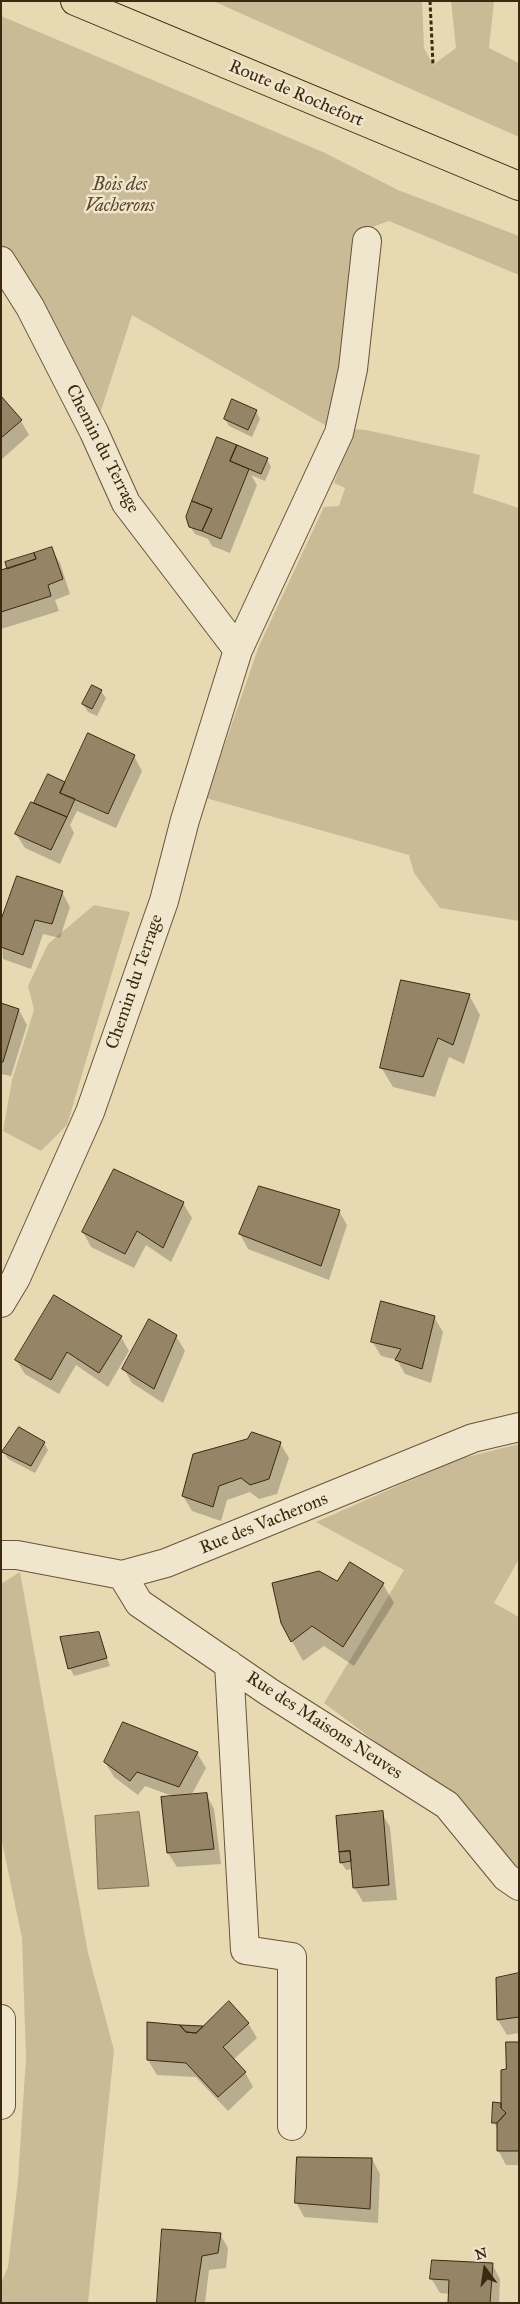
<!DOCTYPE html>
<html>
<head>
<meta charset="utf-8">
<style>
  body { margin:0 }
  #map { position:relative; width:520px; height:2304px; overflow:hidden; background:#e7d9b2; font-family:"IM FELL Great Primer",serif }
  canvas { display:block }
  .frame { position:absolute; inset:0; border:2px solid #3d2811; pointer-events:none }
  .north { position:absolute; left:460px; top:2244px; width:50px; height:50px; -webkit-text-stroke:4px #efe6cd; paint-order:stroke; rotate:346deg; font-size:14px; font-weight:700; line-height:20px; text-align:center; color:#3d2811 }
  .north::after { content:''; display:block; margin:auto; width:18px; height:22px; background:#3d2811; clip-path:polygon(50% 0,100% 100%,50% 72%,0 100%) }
</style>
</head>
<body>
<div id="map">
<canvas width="520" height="2304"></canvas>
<div class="frame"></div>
<div class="north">N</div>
</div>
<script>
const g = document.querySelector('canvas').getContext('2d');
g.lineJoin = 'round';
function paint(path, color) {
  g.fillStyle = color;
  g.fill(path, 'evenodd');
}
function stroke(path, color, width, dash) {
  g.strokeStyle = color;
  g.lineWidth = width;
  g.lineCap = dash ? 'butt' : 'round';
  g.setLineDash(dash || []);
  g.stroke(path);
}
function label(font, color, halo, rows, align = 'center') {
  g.font = font + ' "IM FELL Great Primer",serif';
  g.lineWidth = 5;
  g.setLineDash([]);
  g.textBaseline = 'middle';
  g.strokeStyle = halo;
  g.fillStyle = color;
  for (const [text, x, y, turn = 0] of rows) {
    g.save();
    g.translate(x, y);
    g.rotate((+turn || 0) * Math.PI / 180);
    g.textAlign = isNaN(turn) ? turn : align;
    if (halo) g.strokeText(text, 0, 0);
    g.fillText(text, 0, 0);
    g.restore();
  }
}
paint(new Path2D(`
  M213,1H422L424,48L433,65L456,48L451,1H494L489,48L519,63V137Z
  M1,16L323,152L398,190L519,236V275L389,221L364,230L340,356L339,433L132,315L94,432L1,260Z
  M352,429L366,430L480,455L473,493L519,508V921L440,908L414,873L409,855L206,798L259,646L324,507L339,506L345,488L334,483Z
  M94,905L130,912L67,1125L41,1151L3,1131L12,1080L34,1010L28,986L48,944Z
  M519,1444V1559L494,1603L519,1617V1868L448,1796L324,1703L404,1570L316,1522L459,1459Z
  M20,1572L88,1953L114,2050L88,2303H1V2283L8,2267L18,2180L26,2058L22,1938L1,1837V1584Z`), '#cabb97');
const water = new Path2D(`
  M139,1812L149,1886L98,1889L95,1816Z`);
paint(water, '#ad9d7b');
stroke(water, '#806e51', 1);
paint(new Path2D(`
  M1,398L21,421L29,435L1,460Z
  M256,411L260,419L252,437L229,426L225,419Z
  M218,439L267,459L271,467L265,481L251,475L257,485L230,553L212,546L208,539L195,534L190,526Z
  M51,548L60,563L70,594L55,600L59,611L1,629V572Z
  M101,691L106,698L97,716L88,712L83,704Z
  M134,756L142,771L116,828L77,811L70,825L74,833L60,864L25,848L16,834L37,806L35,803L64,783L65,785Z
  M62,892L70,907L60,938L43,934L31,969L3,959L1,924Z
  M469,995L480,1015L464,1064L449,1057L435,1097L393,1087L381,1067Z
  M1,1005L19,1010L27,1025L11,1076L1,1074Z
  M183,1203L192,1218L171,1262L146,1245L134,1268L91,1247L83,1232Z
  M339,1211L347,1225L329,1280L248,1249L240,1234Z
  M434,1317L443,1332L431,1383L405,1374L397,1360L381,1356L372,1341Z
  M176,1336L185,1351L163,1403L132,1383L124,1369Z
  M121,1337L129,1351L108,1387L76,1365L59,1394L25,1374L16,1360Z
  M44,1443L48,1450L35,1473L8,1459L4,1452Z
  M280,1443L289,1458L277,1494L259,1499L250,1492L227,1500L221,1521L192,1511L183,1496Z
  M337,1583L383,1584L394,1603L354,1666L324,1646L303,1661L282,1623Z
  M98,1633L110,1666L74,1676L70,1668Z
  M197,1753L206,1768L191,1796L206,1794L214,1809L221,1864L177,1867L168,1853L175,1797L145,1786L138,1795L114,1777L105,1762Z
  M382,1813L390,1827L397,1900L363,1902L354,1887L353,1869L346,1870L341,1862Z
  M519,1975V2033L507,2035L498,2020V1979Z
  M248,2023L257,2038L233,2060L245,2072L253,2087L228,2111L196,2077L157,2075L148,2060L149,2024L202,2028Z
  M519,2043V2165H506L498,2150V2130L494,2122L502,2104L508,2071Z
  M372,2159L380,2174L378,2223L304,2217L296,2202Z
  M220,2234L228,2248L226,2268L209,2270L205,2303H158Z
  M492,2264L500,2279L499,2303H449L450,2294L440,2293L431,2278Z`), '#0003');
const building = new Path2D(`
  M1,396L22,420L1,438Z
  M232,399L257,410L248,430L224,419Z
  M217,437L237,445L230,461L249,469L221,539L202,531L212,509L192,501Z
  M237,445L268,458L261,474L230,461Z
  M192,501L212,509L202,531L189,527L186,517Z
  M52,547L63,579L48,585L51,596L1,612V570L36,559L34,553Z
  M34,553L36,559L7,569L5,562Z
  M92,685L102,690L92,709L82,704Z
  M88,733L135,755L108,814L60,793Z
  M48,774L65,782L60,793L75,799L67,817L34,803Z
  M31,802L67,817L51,850L15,834Z
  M17,876L63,891L52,924L35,920L23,955L1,947V920Z
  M401,980L470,994L453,1045L438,1038L423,1077L380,1068Z
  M1,1003L19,1009L3,1062H1Z
  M114,1169L184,1202L163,1248L137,1231L125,1254L82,1232Z
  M259,1186L340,1210L321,1266L239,1234Z
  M54,1295L122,1336L99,1373L67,1352L51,1380L15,1360Z
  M381,1301L435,1316L422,1369L395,1360L401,1349L371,1342Z
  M149,1319L177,1335L154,1389L122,1369Z
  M19,1427L45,1442L31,1466L2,1452Z
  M252,1432L281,1442L269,1479L250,1485L241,1478L219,1486L213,1507L182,1496L193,1454L247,1439Z
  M350,1562L384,1583L343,1647L312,1626L291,1642L281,1623L272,1583L319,1571L337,1581Z
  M99,1632L107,1658L68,1669L60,1637Z
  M123,1722L198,1752L179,1787L137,1772L130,1781L104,1762Z
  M207,1793L214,1849L167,1853L161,1797Z
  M383,1811L389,1885L353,1888L350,1851L339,1852L336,1816Z
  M350,1851L351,1861L340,1863L339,1852Z
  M519,1973V2017L497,2020L496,1978Z
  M229,2001L249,2023L223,2047L246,2072L218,2097L186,2063L147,2060V2022L180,2025L186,2032L196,2033Z
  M180,2025L203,2026L196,2033L186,2032Z
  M506,2042H519V2151H497V2123L506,2113L501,2108V2070L506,2069Z
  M493,2102L501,2103V2108L506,2113L497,2123H492Z
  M297,2157L372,2158L370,2209L295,2203Z
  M162,2229L221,2233L218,2253L202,2256L195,2303H157Z
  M432,2260L493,2263L490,2303H448L449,2280L430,2279Z`);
paint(building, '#958465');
stroke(building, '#3d2811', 1);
const minor = new Path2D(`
  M1,261L30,307L94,432L126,503L238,650
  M1,1303L16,1278L90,1112L164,901L185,820L238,650L339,433L353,369L367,241
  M1,1555H17L122,1575L166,1563L473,1438L519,1427
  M122,1575L139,1603L269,1692L447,1805L506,1877L519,1886
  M229,1664L245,1950L292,1957V2126
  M1,2019V2105`);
const major = new Path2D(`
  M75,1L519,186`);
stroke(minor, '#685439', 30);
stroke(major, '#3d2811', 30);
stroke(new Path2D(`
  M430,1L433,65`), '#3d2811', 3, [4, 2.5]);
stroke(minor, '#efe6cd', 28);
stroke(major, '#e7d9b2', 28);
label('18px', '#3d2811', '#efe6cd', [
  ["Route de Rochefort",296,94,23],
  ["Chemin du Terrage",102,449,63],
  ["Chemin du Terrage",135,982,-71],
  ["Rue des Vacherons",264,1524,-22],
  ["Rue des Maisons Neuves",324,1726,33]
]);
label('italic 18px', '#59452c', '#efe6cd', [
  ["Bois des",120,186],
  ["Vacherons",120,207]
]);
</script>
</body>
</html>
